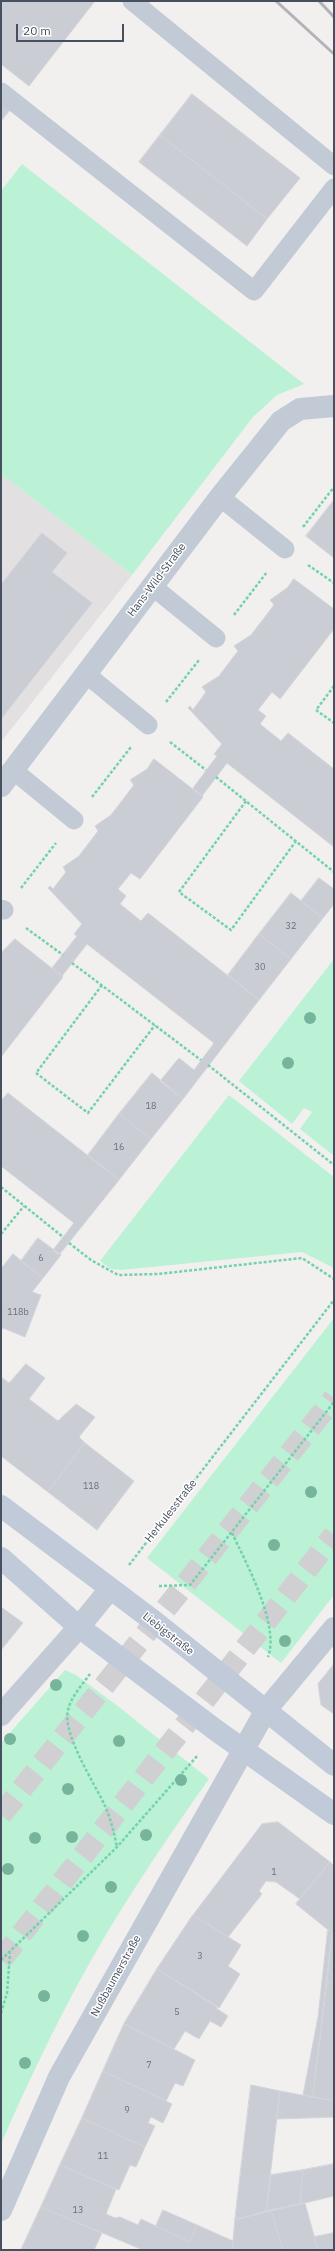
<!DOCTYPE html>
<html>
<head>
<meta charset="utf-8">
<style>
  body { margin:0 }
  #map { position:relative; width:335px; height:2251px; overflow:hidden; background:#f2efef; font-family:"IBM Plex Sans",sans-serif }
  canvas { display:block }
  .frame { position:absolute; inset:0; border:2px solid #46505e; pointer-events:none }
  .scale { position:absolute; left:16px; top:24px; width:108px; height:18px; box-sizing:border-box; border:2px solid #46505e; border-top:0; padding-left:5px; font-size:12px; line-height:14px; white-space:nowrap; color:#46505e; -webkit-text-stroke:3px #fff; paint-order:stroke }
</style>
</head>
<body>
<div id="map">
<canvas width="335" height="2251"></canvas>
<div class="frame"></div>
<div class="scale">20 m</div>
</div>
<script>
const g = document.querySelector('canvas').getContext('2d');
g.lineJoin = 'round';
function paint(path, color) {
  g.fillStyle = color;
  g.fill(path, 'evenodd');
}
function stroke(path, color, width, dash) {
  g.strokeStyle = color;
  g.lineWidth = width;
  g.lineCap = dash ? 'butt' : 'round';
  g.setLineDash(dash || []);
  g.stroke(path);
}
function label(font, color, halo, rows, align = 'center') {
  g.font = font + ' "IBM Plex Sans",sans-serif';
  g.lineWidth = 3;
  g.setLineDash([]);
  g.textBaseline = 'middle';
  g.strokeStyle = halo;
  g.fillStyle = color;
  for (const [text, x, y, turn = 0] of rows) {
    g.save();
    g.translate(x, y);
    g.rotate((+turn || 0) * Math.PI / 180);
    g.textAlign = isNaN(turn) ? turn : align;
    if (halo) g.strokeText(text, 0, 0);
    g.fillText(text, 0, 0);
    g.restore();
  }
}
paint(new Path2D(`
  M1,474L132,575L1,742Z`), '#e3e0e1');
paint(new Path2D(`
  M22,164L304,384L277,395L253,417L132,575L1,474V191Z
  M334,959V1156L300,1129L312,1112L304,1108L292,1124L239,1081Z
  M229,1095L334,1177V1268L302,1252L121,1270L111,1269L100,1261Z
  M334,1318V1595L281,1663L147,1558Z
  M65,1670L76,1675L119,1707L209,1779C172,1831 136,1884 104,1938C65,2004 31,2075 1,2144V1743Z`), '#bbf2d6');
const building = new Path2D(`
  M1,1H95L29,86L1,64Z
  M192,94L300,178L267,219L160,135Z
  M1,103L10,110L1,121Z
  M160,135L267,219L247,246L139,162Z
  M334,500V558L306,536Z
  M42,533L67,553L52,572L92,603L1,719V585Z
  M294,579L334,609V629L280,699L272,692L258,710L266,716L260,724L281,741L288,733L334,769V847L227,763L202,796L193,788L217,756L214,754L222,744L188,708L190,706L193,710L206,692L202,687L219,676L238,651L234,646L251,635L274,605L270,600L287,588Z
  M154,759L203,797L140,879L131,873L118,889L126,896L120,904L141,921L148,913L259,1000L183,1099L160,1081L179,1058L194,1070L214,1043L87,944L62,976L52,968L77,936L74,934L82,924L48,888L50,886L53,889L66,872L63,867L79,856L98,831L95,826L111,815L134,785L130,780L147,769Z
  M319,878L334,889V904L323,918L301,901Z
  M291,893L323,918L291,959L259,934Z
  M259,934L291,959L259,1000L228,975Z
  M15,939L63,977L1,1057V953Z
  M152,1073L183,1099L151,1139L119,1114Z
  M8,1093L119,1180L59,1255L53,1250L74,1223L1,1166V1101Z
  M119,1114L151,1139L119,1180L88,1155Z
  M38,1238L61,1255L43,1278L21,1261Z
  M13,1254L43,1278L32,1292L41,1295L25,1337L3,1328L1,1331V1269Z
  M26,1364L45,1378L29,1399L58,1421L76,1404L95,1417L79,1437L85,1443L48,1492L1,1456V1377L9,1383Z
  M85,1443L134,1481L97,1530L48,1492Z
  M1,1607L23,1623L1,1650Z
  M334,1664V1714L321,1705L318,1684Z
  M278,1822L330,1862L300,1899L276,1882L266,1881L259,1891L262,1894L228,1937L193,1915L262,1824Z
  M330,1862L334,1866V1983L327,1982L332,1933L296,1904Z
  M193,1915L241,1945L228,1966L240,1974L219,2008L157,1969Z
  M328,1929L332,1933L313,2097L303,2095L318,2017Z
  M157,1969L217,2006L216,2008L228,2016L221,2027L210,2021L199,2039L185,2031L174,2049L124,2024Z
  M327,1982L334,1983V2101L313,2097Z
  M124,2024L195,2060L183,2086L175,2083L166,2101L103,2071Z
  M103,2071L172,2104L163,2123L151,2117L148,2123L155,2126L145,2147L82,2118Z
  M251,2085L280,2091L266,2212L235,2220Z
  M280,2091L334,2101V2117L277,2119Z
  M82,2118L145,2147L136,2167L130,2165L119,2190L60,2165Z
  M334,2164V2196L300,2204L303,2170Z
  M60,2165L116,2189L106,2214L115,2218L120,2217L138,2225L141,2219L190,2242L197,2225L233,2241L232,2250H143L41,2207Z
  M303,2170L300,2204L266,2212L271,2175Z
  M305,2203L318,2250H283L271,2210Z
  M41,2207L102,2233L94,2250H21Z
  M163,2210L197,2225L190,2242L156,2226Z
  M271,2210L283,2250H232L235,2220Z
  M334,2233V2250H318L314,2237Z`);
paint(building, '#cbcdd5');
stroke(building, '#d3d4db', 1);
stroke(new Path2D(`
  M1,1815L334,1398
  M1,1960L334,1535`), '#d0cfd2', 22, [22, 11]);
stroke(new Path2D(`
  M303,527L334,487
  M308,565L334,583
  M234,615L267,572
  M334,686L316,710L334,723
  M166,702L199,660
  M170,742L206,770
  M216,777L334,872
  M92,797L131,747
  M246,801L179,892L231,930L296,841
  M21,888L56,843
  M26,928L63,955
  M72,963L201,1060
  M102,985L36,1073L88,1113L155,1025
  M208,1065L334,1165
  M1,1187L63,1237
  M1,1234L24,1206
  M69,1243L91,1260L118,1275L158,1274L302,1258L334,1279
  M232,1533C246,1563 280,1625 268,1657
  M129,1565L334,1300
  M159,1586L190,1585L334,1402
  M90,1674C82,1685 71,1697 68,1710C62,1734 95,1784 105,1806C111,1819 114,1833 117,1847
  M1,1960L117,1847L198,1755
  M1,2013L7,1993L10,1953`), '#71d2ad', 2.5, [3, 2]);
stroke(new Path2D(`
  M132,1L334,166
  M1,92L254,291L334,188
  M220,497L285,549
  M152,586L216,638
  M86,674L148,725
  M13,770L74,820
  M1,909L4,910`), '#c2cad5', 19);
stroke(new Path2D(`
  M1,786L220,497L281,421L300,409L334,406
  M1,1715L79,1627L110,1589
  M1,2210L59,2077L266,1710L334,1628`), '#c2cad5', 22);
stroke(new Path2D(`
  M1,1506L155,1622L334,1765
  M1,1558L79,1627L217,1731L334,1814`), '#c1cad9', 22);
stroke(new Path2D(`
  M276,1L334,54
  M319,1L334,17`), '#b1b3ba', 3);
g.fillStyle = '#76b59c';
for (const [x, y] of [
  [310,1018],
  [288,1063],
  [311,1492],
  [274,1545],
  [285,1641],
  [56,1685],
  [10,1739],
  [119,1741],
  [181,1780],
  [68,1789],
  [146,1835],
  [72,1837],
  [35,1838],
  [8,1869],
  [111,1887],
  [83,1936],
  [44,1996],
  [25,2063]
]) {
  g.beginPath();
  g.arc(x, y, 6, 0, 2 * Math.PI);
  g.fill();
}
label('9px', '#676f7c', null, [
  ["32",291,926],
  ["30",260,967],
  ["18",151,1106],
  ["16",119,1147],
  ["6",41,1258],
  ["118b",18,1312],
  ["118",91,1486],
  ["1",274,1872],
  ["3",200,1956],
  ["5",177,2012],
  ["7",149,2065],
  ["9",127,2110],
  ["11",103,2156],
  ["13",78,2210]
]);
label('11px', '#46505e', '#fff', [
  ["Hans-Wild-Straße",157,580,-53],
  ["Herkulesstraße",171,1511,-52],
  ["Liebigstraße",168,1634,38],
  ["Nußbaumerstraße",116,1976,-61]
]);
</script>
</body>
</html>
